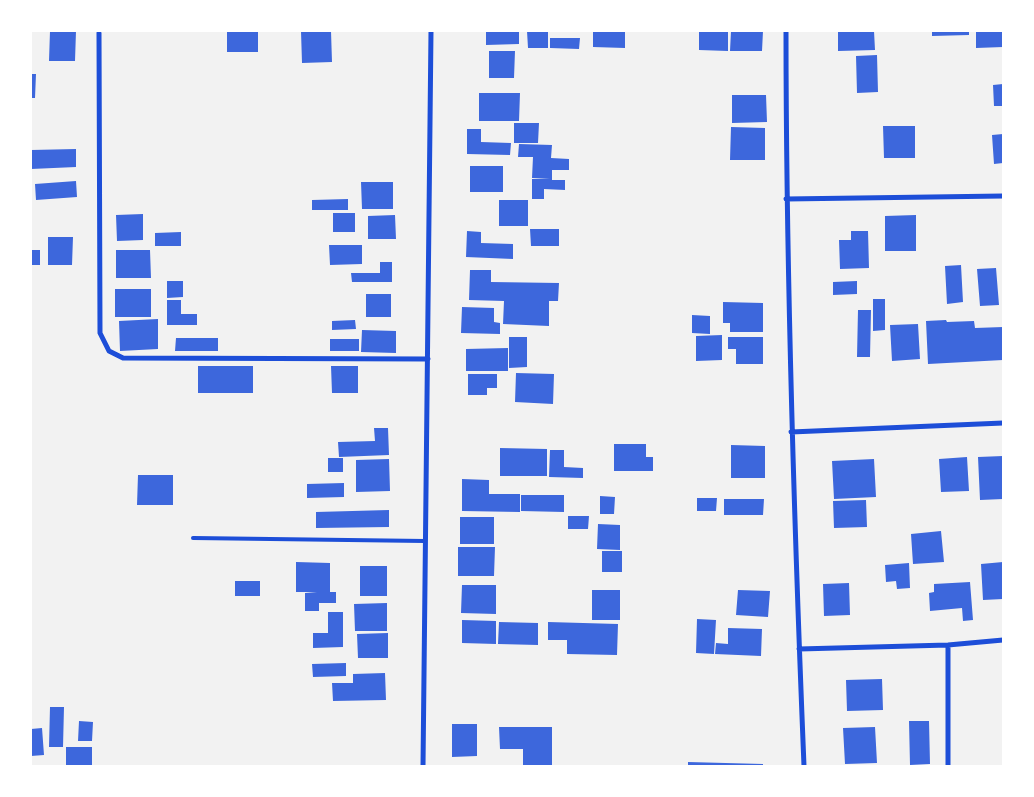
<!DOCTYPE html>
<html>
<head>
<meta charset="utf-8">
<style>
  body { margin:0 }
  #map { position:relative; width:1034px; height:797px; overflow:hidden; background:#f2f2f2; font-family:"DM Sans",sans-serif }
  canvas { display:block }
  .frame { position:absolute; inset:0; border:32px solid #fff; pointer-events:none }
</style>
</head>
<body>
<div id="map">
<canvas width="1034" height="797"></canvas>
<div class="frame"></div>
</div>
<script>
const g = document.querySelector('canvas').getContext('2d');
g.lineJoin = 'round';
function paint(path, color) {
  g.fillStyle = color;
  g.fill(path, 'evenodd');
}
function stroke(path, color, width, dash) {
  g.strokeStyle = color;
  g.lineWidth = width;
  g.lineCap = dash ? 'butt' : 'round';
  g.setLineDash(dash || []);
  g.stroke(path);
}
paint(new Path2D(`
  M50,31H76L75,61H49Z
  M227,31H258V52H227Z
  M301,31H331L332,62L302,63Z
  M486,31H519V44L486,45Z
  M527,31H548V48H528Z
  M593,31H625V48L593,47Z
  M699,31H728V51L699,50Z
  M731,31H763L762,51H730Z
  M838,31H874L875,50L838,51Z
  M932,31H969V35L932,36Z
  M976,31H1003V47L976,48Z
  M550,38H580L579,49L550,48Z
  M489,51H515L514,78H489Z
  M877,55L878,92L857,93L856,56Z
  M31,74H36L35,98H31Z
  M1003,84V106H994L993,85Z
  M479,93H520L519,121H479Z
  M732,95H766L767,122L732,123Z
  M514,123H539L538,143H514Z
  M883,126H915V158H884Z
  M731,127L765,128V160H730Z
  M467,129H481V142L511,143L510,155L467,154Z
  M1003,134V163L994,164L992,135Z
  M519,144L552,145L551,158L569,159V170H552V180H565V190L544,189V199H532V179H550L532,178L533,157H518Z
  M76,149V167L31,169V150Z
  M470,166H503V192H470Z
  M76,181L77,197L36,200L35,184Z
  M361,182H393V209H362Z
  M348,199V210H312V200Z
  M499,200H528V226H499Z
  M333,213H355V232H333Z
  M143,214V240L117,241L116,215Z
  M395,215L396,239H368V216Z
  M916,215V251H885V216Z
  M530,229H559V246H531Z
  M467,231L481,232V243L513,244V259L466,257Z
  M851,231H868L869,268L840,269L839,240H851Z
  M181,232V246H155V233Z
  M48,237H73L72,265H48Z
  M329,245H362V264L330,265Z
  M31,250H40V265H31Z
  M116,250H150L151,278H116Z
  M380,262H392V282H352L351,273H380Z
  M961,265L963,302L947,304L945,266Z
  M996,268L999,305L980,306L977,269Z
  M470,270H491V282L559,283L558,301H549V326L503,324L504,301L469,300Z
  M167,281H183V297L167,298Z
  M857,281V294L833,295V282Z
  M115,289H151V317H115Z
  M366,294H391V317H366Z
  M873,299H885V330L873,331Z
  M167,300H181V314H197V325H167Z
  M723,302L763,303V332H730V323H723Z
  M462,307L494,308V322L500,323V334L461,333Z
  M858,310H871L870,357H857Z
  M692,315L710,316V334L692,333Z
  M158,319V349L120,351L119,321Z
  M355,320L356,329L332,330V321Z
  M946,320L947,322L974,321L975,328L1003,327V360L928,364L926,321Z
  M918,324L920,359L892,361L890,325Z
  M362,330L396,331V353L361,352Z
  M722,335V360L696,361V336Z
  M509,337H527V367L509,368Z
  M728,337H763V364H736V349H728Z
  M176,338H218V351H175Z
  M330,339H359V351H330Z
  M508,348V371H466V349Z
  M198,366H253V393H198Z
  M331,366H358V393H332Z
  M516,373L554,374L553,404L515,402Z
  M468,374H497V388H487V395H468Z
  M374,428H388L389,455L339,457L338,442L375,441Z
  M614,444H646V457H653V471H614Z
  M731,445L765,446V478H731Z
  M500,448L547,449V476H500Z
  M550,450H564V467L583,468V478L549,477Z
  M1003,456V499L980,500L978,457Z
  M967,457L969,491L941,492L939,459Z
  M328,458H343V472H328Z
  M389,459L390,491L356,492V460Z
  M874,459L876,497L834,499L832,461Z
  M138,475H173V505H137Z
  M462,479L489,480V494H520V512L462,511Z
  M344,483V497L307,498V484Z
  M521,495H564V512L521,511Z
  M600,496L615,497L614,514H600Z
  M697,498H717L716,511H697Z
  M724,499H764L763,515H724Z
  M866,500L867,527L834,528L833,501Z
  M389,510V527L316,528V512Z
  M568,516H589L588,529H568Z
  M460,517H494V544H460Z
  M598,524L620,525V550L597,549Z
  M941,531L944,562L913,564L911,534Z
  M458,547H495L494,576H458Z
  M602,551H622V572H602Z
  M296,562L330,563V592H336V603H319V611H305V593L317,592H296Z
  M1003,562V599L983,600L981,564Z
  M909,563L910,588L897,589L896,581L886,582L885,565Z
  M360,566H387V596H360Z
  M235,581H260V596H235Z
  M970,582L973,620L963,621L962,608L930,611L929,593L934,592V584Z
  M849,583L850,615L824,616L823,584Z
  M462,585H496V614L461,613Z
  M592,590H620V620H592Z
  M738,590L770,591L768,617L736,615Z
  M387,603V631H355L354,604Z
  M328,612H343V647L313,648V633H328Z
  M697,619L716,620L714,654L696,653Z
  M462,620L496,621V644L462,643Z
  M499,622L538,623V645L498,644Z
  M548,622L618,624L617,655L567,654V640H548Z
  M728,628L762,629L761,656L715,654L716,643L728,644Z
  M388,633V658H358L357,634Z
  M346,663V676L313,677L312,664Z
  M385,673L386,700L333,701L332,683H353V674Z
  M882,679L883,710L847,711L846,680Z
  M50,707H64L63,747H49Z
  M79,721L93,722L92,741H78Z
  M909,721H929L930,764L910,765Z
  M452,724H477V756L452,757Z
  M499,727H552V766H523V749H500Z
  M875,727L877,763L845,764L843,728Z
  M42,728L44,755L31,756V729Z
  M66,747H92V766H66Z
  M688,762L763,764V766H688Z`), '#3d67dc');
stroke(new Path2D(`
  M193,538L425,541`), '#1d4ed8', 4);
stroke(new Path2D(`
  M786,31C786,276 794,521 804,766
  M99,33L100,333L109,351L123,358L428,359
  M786,199L1003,196
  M791,432L1003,423
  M948,645V766
  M799,649L948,645L1003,640
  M423,766L431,31`), '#1d4ed8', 5);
</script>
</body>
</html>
